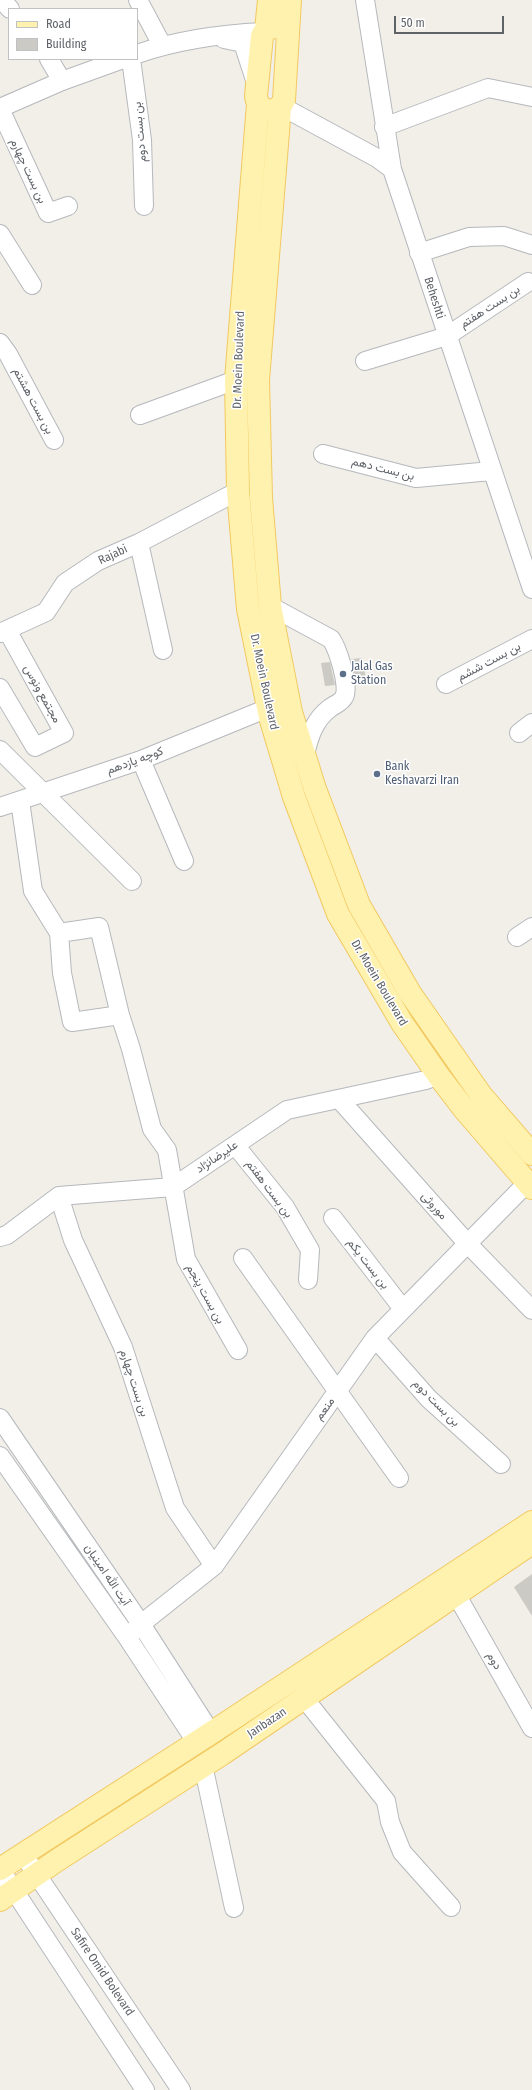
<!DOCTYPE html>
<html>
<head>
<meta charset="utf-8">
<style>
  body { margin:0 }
  #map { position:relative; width:532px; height:2090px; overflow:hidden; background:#f1efe8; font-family:"Fira Sans Condensed",sans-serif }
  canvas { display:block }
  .legend { position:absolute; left:8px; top:8px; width:130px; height:52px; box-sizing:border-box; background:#fff; border:1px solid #bfc1c3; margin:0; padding:5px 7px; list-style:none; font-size:12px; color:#5f6368 }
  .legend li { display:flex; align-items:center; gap:8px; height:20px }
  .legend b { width:20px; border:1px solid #bfc1c3 }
  .scale { position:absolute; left:394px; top:16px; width:110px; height:18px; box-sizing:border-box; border:2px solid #5f6368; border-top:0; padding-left:5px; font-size:12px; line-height:14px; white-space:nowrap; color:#5f6368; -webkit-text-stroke:3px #fff; paint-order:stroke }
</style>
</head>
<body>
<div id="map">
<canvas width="532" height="2090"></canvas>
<ul class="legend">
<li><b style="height:5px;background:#fff2af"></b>Road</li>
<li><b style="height:11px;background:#cccac5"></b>Building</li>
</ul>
<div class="scale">50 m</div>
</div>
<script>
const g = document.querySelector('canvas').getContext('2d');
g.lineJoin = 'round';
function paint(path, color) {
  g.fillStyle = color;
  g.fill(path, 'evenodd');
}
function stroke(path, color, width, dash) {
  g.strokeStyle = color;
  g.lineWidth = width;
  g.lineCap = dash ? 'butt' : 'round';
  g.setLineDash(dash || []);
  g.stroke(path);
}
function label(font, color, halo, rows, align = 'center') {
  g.font = font + ' "Fira Sans Condensed",Vazirmatn,sans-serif';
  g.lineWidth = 3;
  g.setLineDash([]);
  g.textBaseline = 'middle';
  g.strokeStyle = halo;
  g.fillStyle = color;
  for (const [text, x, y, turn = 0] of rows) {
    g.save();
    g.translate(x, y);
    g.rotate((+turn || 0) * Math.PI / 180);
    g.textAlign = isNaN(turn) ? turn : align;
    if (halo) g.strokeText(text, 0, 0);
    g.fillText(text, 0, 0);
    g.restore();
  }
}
paint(new Path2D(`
  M363,658L366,681L356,682L351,659Z
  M330,662L335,685L325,686L321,663Z
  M532,1574V1616L514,1587Z`), '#cccac5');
const minor = new Path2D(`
  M2,0L10,9
  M138,0L162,45
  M365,0L392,169L532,589
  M224,39L243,43L256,83
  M137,54C177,40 221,34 264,32
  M49,59L62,81
  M131,59L142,140L144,206
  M281,106L377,158L392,169
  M0,108L62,81L123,59
  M0,109L48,213L68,206
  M384,127L488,88L532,97
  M0,234L32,285
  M419,253L469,237L504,236L532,245
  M0,343L8,354L54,440
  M365,361L447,336L528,282
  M140,415L236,380
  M323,454L416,478L491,471
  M139,543L163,650
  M270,606L331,639C338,649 350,687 344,697C342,702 334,705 330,708C314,720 309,737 305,755
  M0,633L46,612L65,583L98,561L139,543L238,491
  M446,684L532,639
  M0,688L35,747L64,733L7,630
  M519,733L532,723
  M0,750L132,881
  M141,760L184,861
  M20,801L33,891L59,933
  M0,807L141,760L268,708
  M517,937L532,927
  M120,1015L72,1022L62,973L59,933L99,927L120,1015L131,1049L152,1129L167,1150L186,1259L238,1350
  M340,1100L467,1243L532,1310
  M235,1145L285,1207L310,1250L308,1280
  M59,1196L73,1240L123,1347L175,1508L214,1566
  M333,1218L403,1309
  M0,1237L7,1235L59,1196L173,1187L287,1110L426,1080L438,1075
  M243,1258L399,1478
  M375,1338L429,1399L501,1464
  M0,1418L141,1624L211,1733
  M0,1456L127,1637L197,1743
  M456,1594L532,1728
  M127,1637L141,1624L214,1566L375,1338L527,1183
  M304,1698L386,1801L390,1822L402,1852L451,1907
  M203,1765L234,1908
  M23,1854L181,2090
  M0,1869L145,2090`);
const major = new Path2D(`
  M266,30L269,0
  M287,33C278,24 267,25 262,36L256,96C258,113 277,116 284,100L290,0
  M258,104L236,380L238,491L248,609L270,717L294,797L338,914L402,1023L438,1075L464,1109L532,1188
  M280,107L258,380L261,498L270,606L291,712L315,789L359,905L410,993L481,1095L532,1154
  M0,1869L211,1733L532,1522
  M0,1900L56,1861L222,1754L532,1543`);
stroke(minor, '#b5b8bc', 20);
stroke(major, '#f2c960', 24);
stroke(minor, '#fff', 18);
stroke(major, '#fff2af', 22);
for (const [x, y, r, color] of [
  [343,674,4,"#5c6f8a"],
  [377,774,4,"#5c6f8a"]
]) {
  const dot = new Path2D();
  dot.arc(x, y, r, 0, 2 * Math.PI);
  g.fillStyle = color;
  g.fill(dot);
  stroke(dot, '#fff', 1.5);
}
label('12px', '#5f6368', '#fff', [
  ["بن بست دوم",140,132,-95],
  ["بن بست چهارم",28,171,65],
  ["Beheshti",434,298,72],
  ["بن بست هفتم‌",490,307,-33],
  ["Dr. Moein Boulevard",239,360,-88],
  ["بن بست هشتم",33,401,62],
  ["بن بست دهم",383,469,14],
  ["Rajabi",113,555,-25],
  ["بن بست ششم",489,662,-28],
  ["Dr. Moein Boulevard",264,682,78],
  ["مجتمع ونوس",42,694,61],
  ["کوچه یازدهم",135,761,-20],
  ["Dr. Moein Boulevard",379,983,59],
  ["علیرضانژاد",217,1157,-34],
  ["بن بست هفتم",269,1189,53],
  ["موروثی",434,1206,48],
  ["بن بست یکم",368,1264,52],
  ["بن بست پنجم",205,1294,61],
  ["بن بست چهارم",134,1383,72],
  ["بن بست دوم",436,1403,45],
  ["منعم",325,1409,-55],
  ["آیت الله امینیان",107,1575,56],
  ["دوم",494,1661,60],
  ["Janbazan",267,1723,-34],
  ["Safire Omid Bolevard",102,1972,56]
]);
label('12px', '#4e5e75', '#fff', [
  ["Jalal Gas",351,667],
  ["Station",351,681],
  ["Bank",385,767],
  ["Keshavarzi Iran",385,781]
], 'left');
</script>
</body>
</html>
